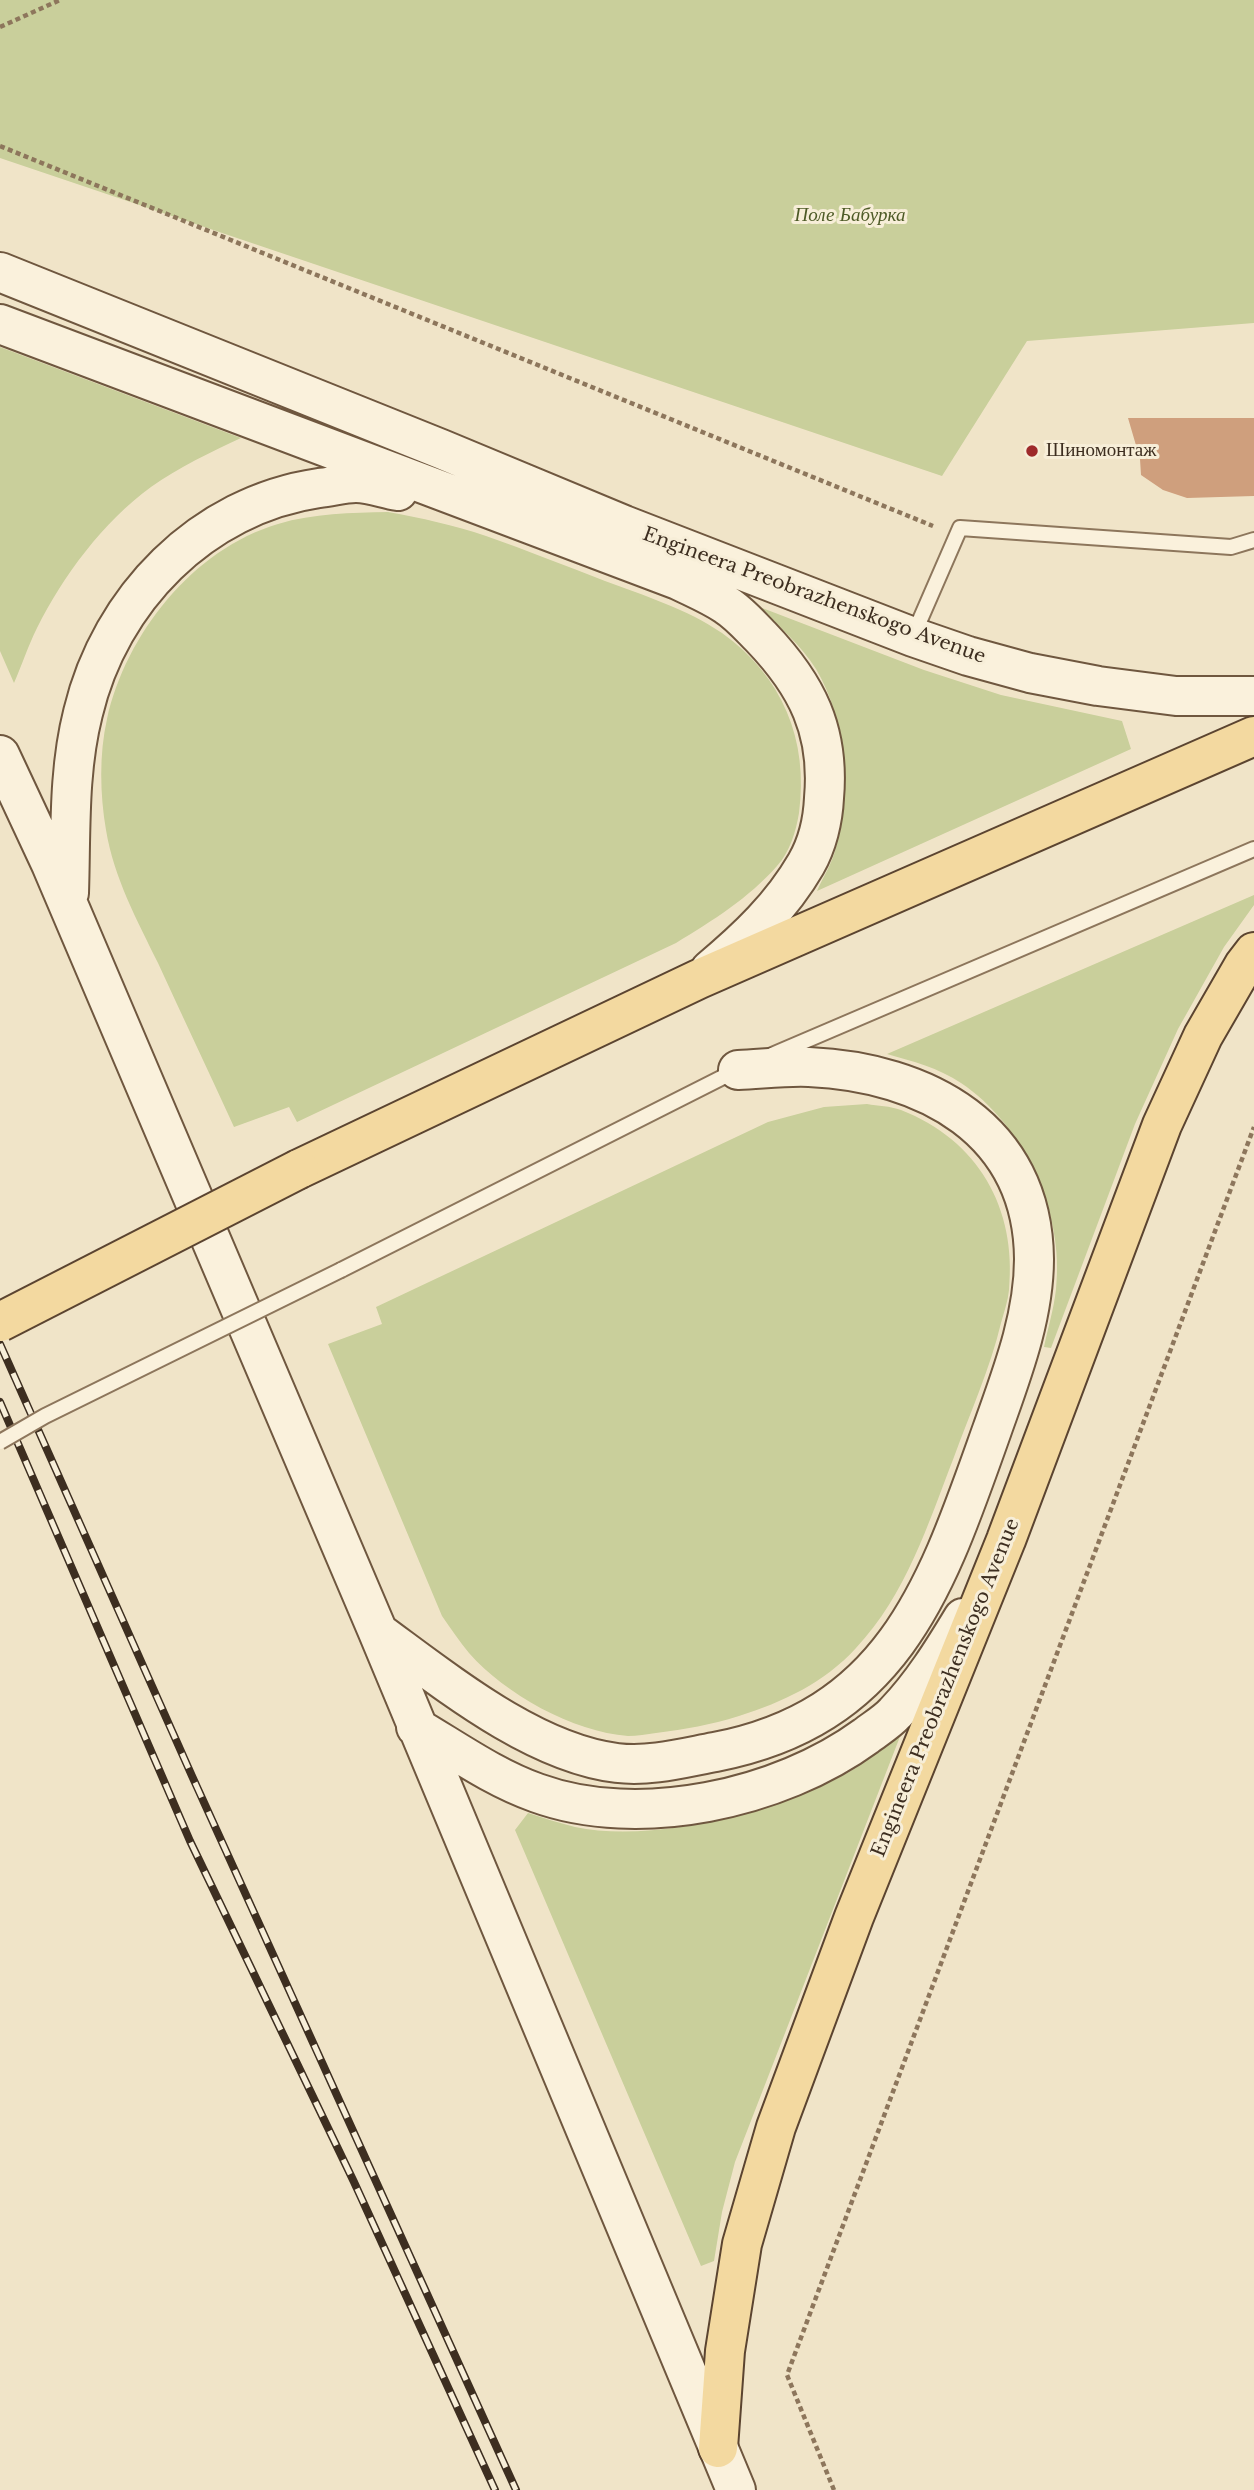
<!DOCTYPE html>
<html>
<head>
<meta charset="utf-8">
<style>
  body { margin:0 }
  canvas { display:block; background:#f0e4c8 }
</style>
</head>
<body>
<canvas width="1254" height="2490"></canvas>
<script>
const g = document.querySelector('canvas').getContext('2d');
g.lineJoin = 'round';
function paint(path, color) {
  g.fillStyle = color;
  g.fill(path, 'evenodd');
}
function stroke(path, color, width, dash) {
  g.strokeStyle = color;
  g.lineWidth = width;
  g.lineCap = dash ? 'butt' : 'round';
  g.setLineDash(dash || []);
  g.stroke(path);
}
function label(font, color, halo, rows, align = 'center') {
  g.font = font + ' "Libre Baskerville",serif';
  g.lineWidth = 6;
  g.setLineDash([]);
  g.textBaseline = 'middle';
  g.strokeStyle = halo;
  g.fillStyle = color;
  for (const [text, x, y, turn = 0] of rows) {
    g.save();
    g.translate(x, y);
    g.rotate((+turn || 0) * Math.PI / 180);
    g.textAlign = isNaN(turn) ? turn : align;
    if (halo) g.strokeText(text, 0, 0);
    g.fillText(text, 0, 0);
    g.restore();
  }
}
paint(new Path2D(`
  M0,0H1254V323L1027,341L942,476L0,158Z
  M0,347L241,438C211,452 179,467 151,487C103,522 63,576 37,628C28,646 22,665 14,683L0,651Z
  M388,512C421,518 454,525 486,536C526,550 566,566 605,581C645,596 687,609 722,633C782,676 809,740 799,813C796,831 790,852 777,866C749,898 712,921 676,943L297,1122L289,1107L234,1127C209,1072 183,1018 158,963C137,920 114,878 106,830C100,795 99,754 107,719C126,634 193,549 278,524C314,513 351,513 388,512Z
  M757,606L924,670L1001,695L1122,721L1131,749L817,891C823,877 833,862 836,847C851,788 847,722 816,669C801,645 778,625 757,606Z
  M1254,895V905L1224,947L1178,1029L1135,1124L1051,1348L1044,1347C1048,1328 1054,1308 1056,1289C1065,1214 1024,1125 961,1083C939,1068 912,1061 887,1054Z
  M867,1104C878,1106 890,1106 901,1110C978,1140 1017,1208 1009,1290C1008,1301 1004,1312 1001,1323C990,1369 970,1413 954,1457C928,1524 906,1595 856,1648C824,1683 783,1702 739,1716C710,1725 686,1729 656,1733C647,1734 637,1736 628,1736C573,1732 505,1694 469,1653C460,1642 451,1629 442,1616L328,1344L382,1324L376,1307L768,1122L824,1107Z
  M901,1734L735,2162L722,2212L714,2261L701,2266L515,1830L528,1813C544,1818 559,1823 575,1827C654,1844 779,1811 849,1772C868,1761 884,1747 901,1734Z`), '#c9cf9b');
paint(new Path2D(`
  M1128,418H1254V496L1187,498L1163,490L1141,475L1140,459Z`), '#cf9f7d');
const service = new Path2D(`
  M913,636L960,528L1231,547L1254,540
  M772,1055L1254,849
  M341,1270L737,1070`);
const secondary = new Path2D(`
  M0,272L441,449L624,525L913,637L968,656L1030,673L1098,686L1176,696H1254
  M0,324L678,580C694,588 711,595 726,605C739,613 750,626 761,637C807,685 830,731 824,798C823,820 817,845 806,864C781,907 747,939 710,970
  M0,755L51,864L378,1632L736,2490
  M69,893C71,833 68,772 83,713C110,599 202,505 319,488C331,487 344,483 356,483C370,483 385,489 398,491
  M378,1632C445,1681 533,1753 617,1763C650,1767 683,1758 715,1752C896,1717 937,1584 992,1430C1011,1376 1034,1318 1034,1259C1033,1129 925,1072 809,1067C786,1066 762,1069 738,1070
  M416,1727C455,1750 494,1778 537,1793C639,1830 780,1799 866,1736C875,1729 887,1722 895,1713C922,1685 943,1651 963,1618`);
const primary = new Path2D(`
  M299,1169L699,979L1254,736
  M718,2448L725,2351L742,2244L776,2127L854,1917L1006,1540L1162,1125L1203,1036L1244,965L1254,952`);
stroke(service, '#8d765c', 18);
stroke(secondary, '#6f573f', 42);
stroke(primary, '#5b4430', 42);
stroke(new Path2D(`
  M0,27L60,0
  M0,146L933,526
  M834,2490L787,2375L1254,1127`), '#8d765c', 4.5, [5, 3.5]);
stroke(service, '#faf1dc', 14);
stroke(secondary, '#faf1dc', 38);
stroke(primary, '#f3d9a0', 38);
const rail = new Path2D(`
  M0,1344L192,1776L516,2490
  M0,1402L190,1841L354,2182L495,2490`);
stroke(rail, '#3d2e20', 8);
stroke(rail, '#f7eed8', 5, [16]);
const serviceBridge = new Path2D(`
  M0,1442L45,1416L341,1270`);
const primaryBridge = new Path2D(`
  M0,1322L299,1169`);
stroke(serviceBridge, '#8d765c', 18, []);
stroke(primaryBridge, '#5b4430', 42, []);
stroke(serviceBridge, '#faf1dc', 14);
stroke(primaryBridge, '#f3d9a0', 38);
for (const [x, y, r, color] of [
  [1032,451,7,"#9e2a2b"]
]) {
  const dot = new Path2D();
  dot.arc(x, y, r, 0, 2 * Math.PI);
  g.fillStyle = color;
  g.fill(dot);
  stroke(dot, '#f7eed8', 2.5);
}
label('italic 19px', '#4d5a26', '#f7eed8', [
  ["Поле Бабурка",850,216]
]);
label('19px', '#3d2e20', '#f7eed8', [
  ["Шиномонтаж",1046,451]
], 'left');
label('19px', '#3d2e20', '#f7eed8', [
  ["Engineera Preobrazhenskogo Avenue",814,596,20],
  ["Engineera Preobrazhenskogo Avenue",946,1688,-68]
]);
</script>
</body>
</html>
